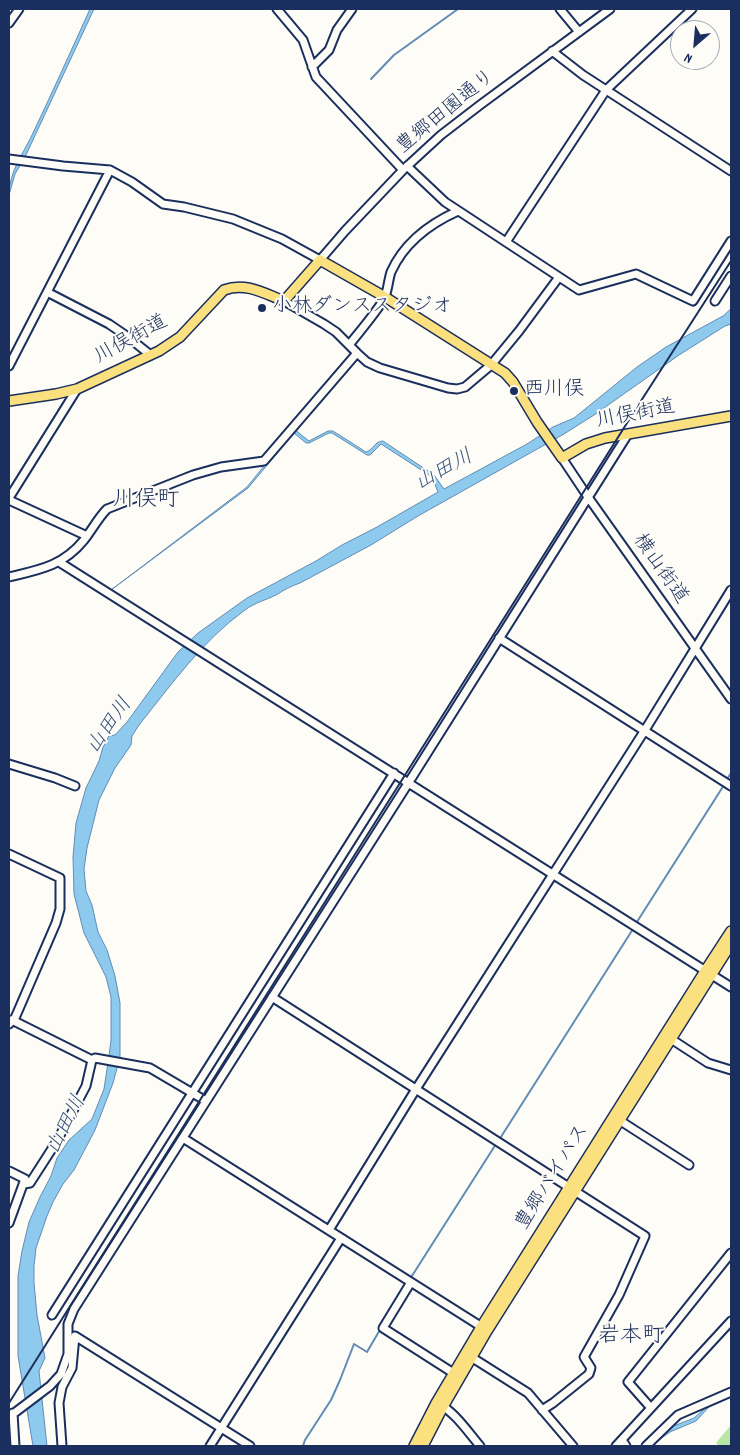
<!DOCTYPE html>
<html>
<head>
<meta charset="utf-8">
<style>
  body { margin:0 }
  #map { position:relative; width:740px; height:1455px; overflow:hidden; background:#fdfcf7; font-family:Dekko,sans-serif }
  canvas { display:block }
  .frame { position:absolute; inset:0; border:10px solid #1b2f5e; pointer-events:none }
  .north { position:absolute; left:670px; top:20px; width:50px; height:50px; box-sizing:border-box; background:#fdfcf7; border:1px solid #a3aaba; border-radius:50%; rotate:207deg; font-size:14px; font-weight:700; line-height:20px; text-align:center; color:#1b2f5e }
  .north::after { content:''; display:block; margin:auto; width:18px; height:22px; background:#1b2f5e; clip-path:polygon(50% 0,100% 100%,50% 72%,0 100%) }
</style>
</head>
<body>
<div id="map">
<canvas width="740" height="1455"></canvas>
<div class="frame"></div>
<div class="north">N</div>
</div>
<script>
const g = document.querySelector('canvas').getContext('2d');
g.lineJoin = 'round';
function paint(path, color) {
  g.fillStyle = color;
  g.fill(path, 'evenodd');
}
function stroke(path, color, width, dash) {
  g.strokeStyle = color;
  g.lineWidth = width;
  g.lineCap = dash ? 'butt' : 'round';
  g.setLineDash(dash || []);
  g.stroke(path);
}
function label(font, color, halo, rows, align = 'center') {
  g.font = font + ' Dekko,"Klee One",sans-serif';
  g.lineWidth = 4;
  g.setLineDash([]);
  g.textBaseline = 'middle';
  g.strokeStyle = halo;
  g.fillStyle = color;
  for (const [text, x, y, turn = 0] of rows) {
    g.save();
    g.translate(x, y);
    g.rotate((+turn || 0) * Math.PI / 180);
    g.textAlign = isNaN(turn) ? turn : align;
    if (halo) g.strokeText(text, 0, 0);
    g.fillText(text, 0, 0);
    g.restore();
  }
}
paint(new Path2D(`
  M731,1425V1446H719L716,1443Z`), '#b8e7a5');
const water = new Path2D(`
  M90,9H94L25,157L15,174L9,195C9,172 23,154 32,135C52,93 71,51 90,9Z
  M731,309V324L725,326L679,355L594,415L564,434L418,516L371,545L300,583C291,586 284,590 276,595C266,600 254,603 245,610C202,641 172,684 139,725L132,736L131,745L115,768L99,800L87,848L84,869L86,891L92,905L98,932L107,950L115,976L120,1003V1057L113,1083L95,1130L74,1170L63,1184L53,1202L47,1216L36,1248L34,1266V1283L37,1315L45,1358L39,1371L47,1446H33L18,1356V1276L22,1251L29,1222L40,1197L51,1176L57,1158L69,1140L92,1119L104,1089L109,1056L111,1040V997L106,977L84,933L74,894L73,857L76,823L86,788L99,761L103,747L109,736L115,735L127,722L178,652L198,633L247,598L316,561L342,545L377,527L438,492L432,477L381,444L370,455H367L332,433H329L309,443H306L294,433L248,488L111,590L247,487L294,429L309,441L328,431H333L366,452C373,450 375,441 383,441L434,475L444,489L527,444L553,427L574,418L637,367L666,347L723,316Z
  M726,1397L727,1399L709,1407L696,1421L670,1432L659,1440L657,1438L666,1429L694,1418L709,1405Z`);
paint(water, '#8ecaee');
stroke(water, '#608cb4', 1);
stroke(new Path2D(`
  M371,79L394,55L458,9
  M726,781L731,773
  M635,925L724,785
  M499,1140L633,929
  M410,1279L496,1144
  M303,1446L305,1440L331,1400L340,1380L354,1344L367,1352L381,1328
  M651,1446L660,1438`), '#608cb4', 2);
const minor = new Path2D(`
  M277,9L303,40L316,77L403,170
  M560,9L579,32
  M9,23L19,9
  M552,51L583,75L731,171
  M312,67L329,50L337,30L352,9
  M9,159L63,166L110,170L132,182L163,204L184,207L233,219L282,239L320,260L345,231L403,170L441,135L480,105L610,9
  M407,166L445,202L579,290L636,274L693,301L731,241
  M506,242L606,90L692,9
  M47,292L109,324L128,337L148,353L149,356
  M284,301L324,324L336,332L357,353L367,362L380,368L448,388L457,389L465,387L491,365L519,331L559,277
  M715,301L731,276
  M349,345C360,331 375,314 384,299C388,291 388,281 391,272C404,243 429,224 458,211
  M9,366L110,170
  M562,458L588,497L731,699
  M9,498L77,389
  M9,500L87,536
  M59,562L731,987
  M9,577C39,570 63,566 84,540C92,530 98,518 107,509L193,475L221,467L264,461L357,353
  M499,638L731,786
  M9,764L55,778L75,786
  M9,854L60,878V909L56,923L15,1018L9,1024
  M272,997L645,1236L619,1295L584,1357L591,1368L589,1374L553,1403L542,1410
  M12,1020L92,1060
  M668,1037L708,1063L731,1070
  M616,1118L689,1165
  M183,1138L485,1329
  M9,1171L25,1179L9,1223
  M24,1184L30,1183L57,1141L86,1086L92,1060L95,1058L150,1068L206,1101
  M329,1230L416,1089L645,730L731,590
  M411,1282L383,1328L458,1376
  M52,1315L394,773
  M468,1355L528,1393L573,1446
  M441,1405C457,1415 468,1432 480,1446
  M651,1408L628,1382L731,1253
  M13,1413L15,1446
  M9,1417L50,1386L61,1374L68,1354V1324L74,1309L409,782L628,434
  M622,1440L626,1446
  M62,1446L59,1403L62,1387L72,1368L75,1336L250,1446
  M210,1446L341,1238
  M616,1446L731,1321
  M646,1446L678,1415L731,1392`);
const major = new Path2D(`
  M9,401L56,394L77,389L159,351L180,337L224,290C246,282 263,293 284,301L320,260L385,297L505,373L513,382L537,422L562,458L586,444L605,438L731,416
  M414,1446L436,1403L481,1327L705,971L731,931
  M423,1446L443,1407L487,1331L731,944`);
stroke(minor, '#1b2f5e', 11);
stroke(major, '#1b2f5e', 12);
stroke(minor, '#fdfcf7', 7);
stroke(major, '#fbe080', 9);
stroke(new Path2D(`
  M9,1403L639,404L731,261`), '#1b2f5e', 2);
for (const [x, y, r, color] of [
  [262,308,5,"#1b2f5e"],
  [514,391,5,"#1b2f5e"]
]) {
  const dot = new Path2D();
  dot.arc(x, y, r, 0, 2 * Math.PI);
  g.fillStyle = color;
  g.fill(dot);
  stroke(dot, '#fdfcf7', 2);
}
label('20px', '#1b2f5e', '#fdfcf7', [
  ["豊郷田園通り",447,113,-39],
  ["川俣街道",132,341,-29],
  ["川俣街道",636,416,-11],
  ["横山街道",659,570,55],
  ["豊郷バイパス",554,1178,-58]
]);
label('20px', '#1b2f5e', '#fdfcf7', [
  ["小林ダンススタジオ",272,308],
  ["西川俣",524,391]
], 'left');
label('italic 21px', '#385682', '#fdfcf7', [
  ["山田川",445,472,-29],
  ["山田川",111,727,-55],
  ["山田川",68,1126,-63]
]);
label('22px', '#1b2f5e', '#fdfcf7', [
  ["川俣町",146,502],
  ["岩本町",631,1338]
]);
</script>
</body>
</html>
